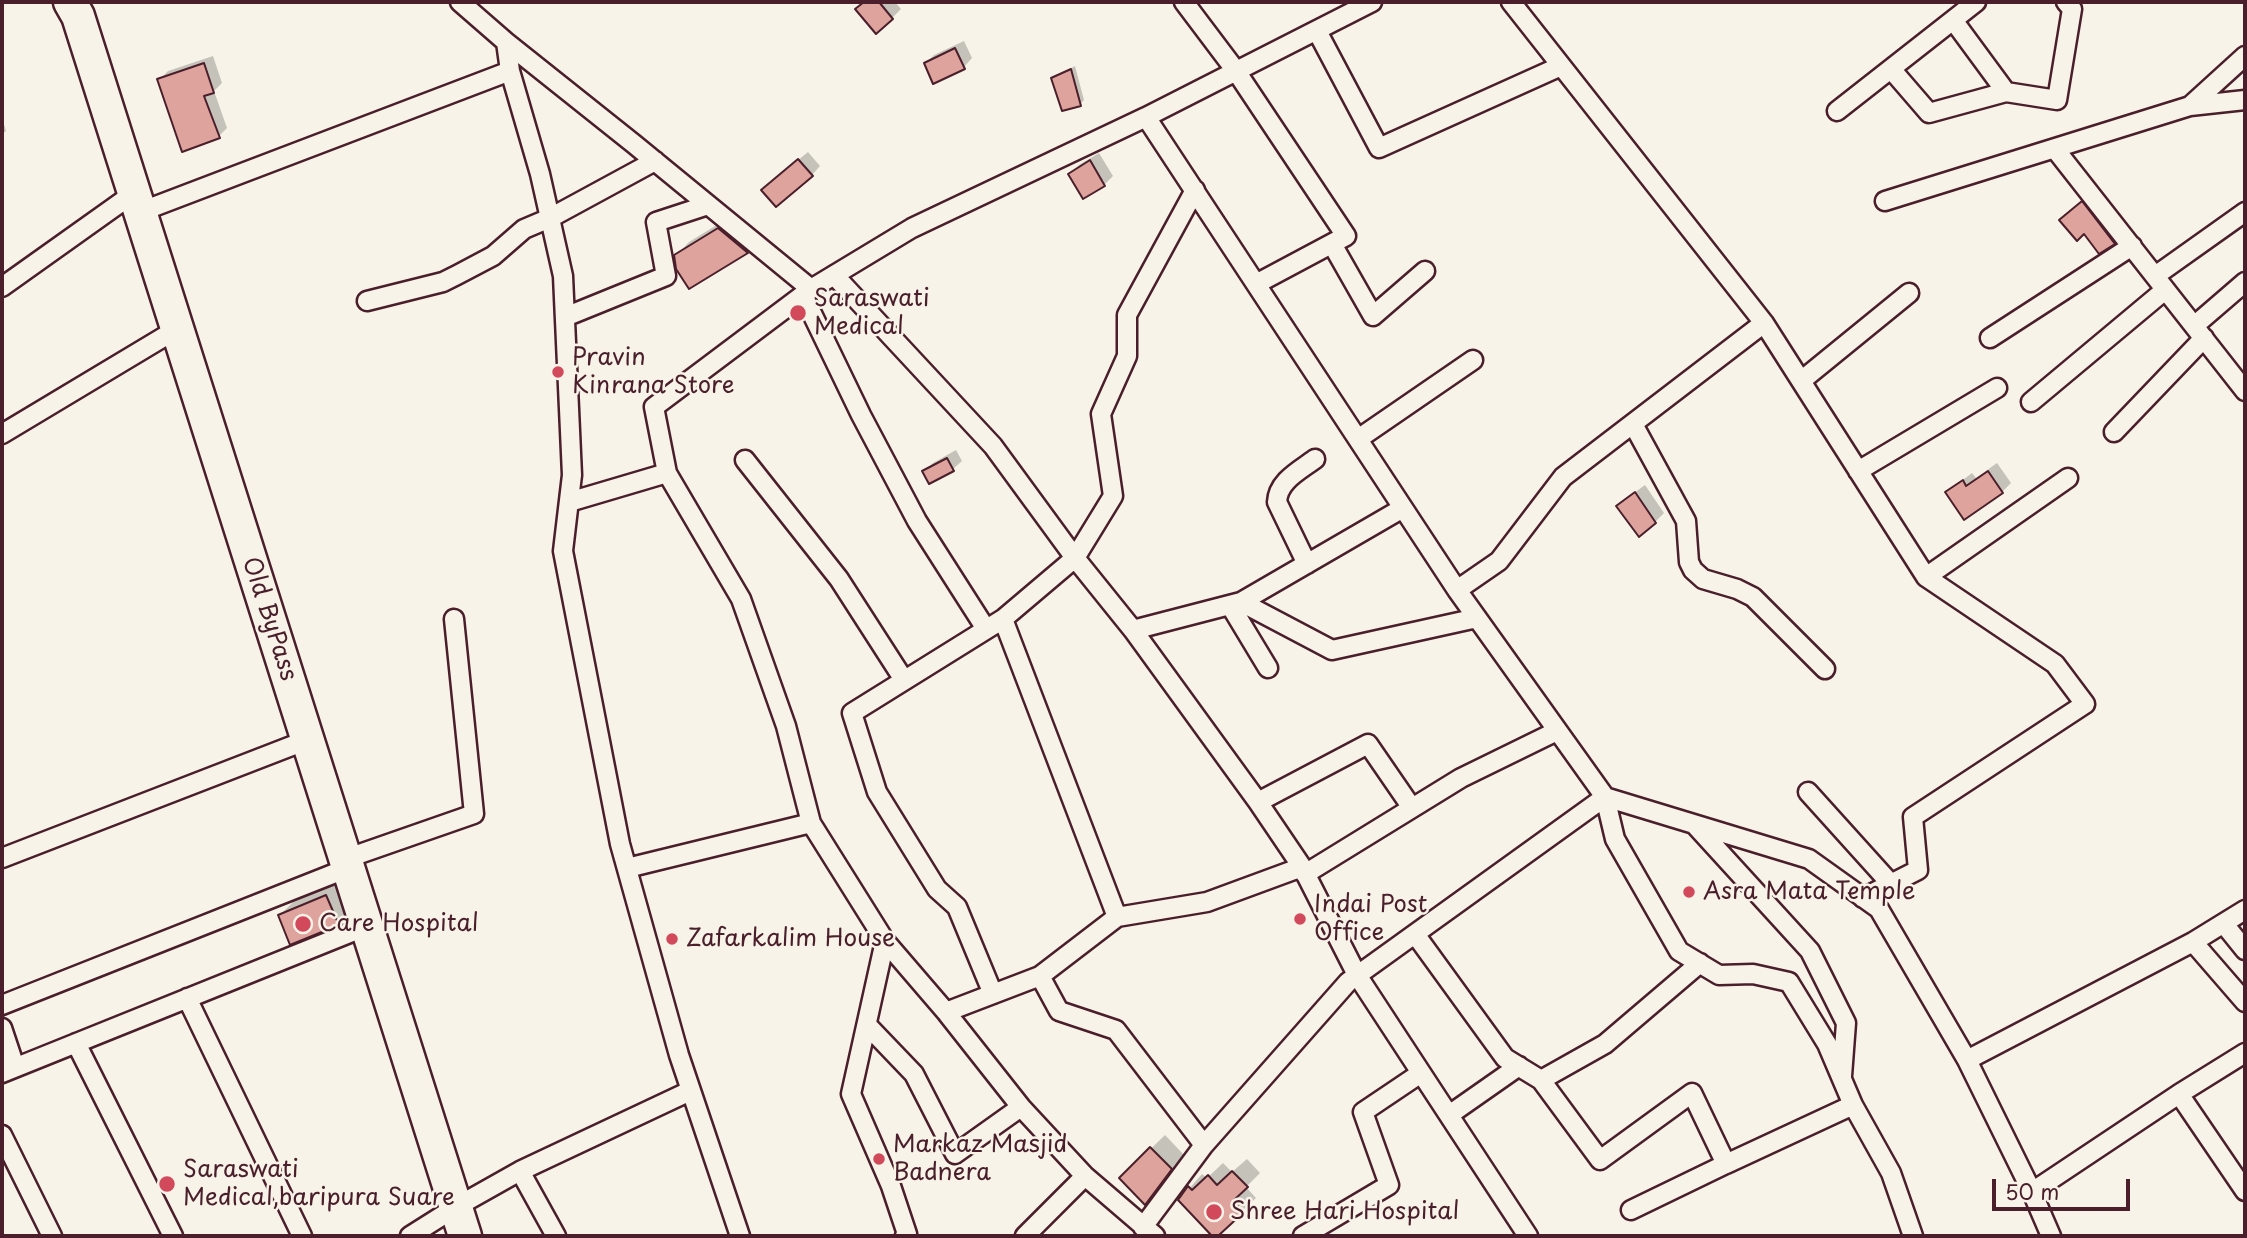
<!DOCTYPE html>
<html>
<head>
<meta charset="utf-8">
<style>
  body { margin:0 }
  #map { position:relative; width:2247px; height:1238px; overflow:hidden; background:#f7f3e8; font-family:"Playpen Sans",sans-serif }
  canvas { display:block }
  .frame { position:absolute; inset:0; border:4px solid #4a1f2b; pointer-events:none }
  .scale { position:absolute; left:1992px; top:1179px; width:138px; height:32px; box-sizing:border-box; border:4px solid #4a1f2b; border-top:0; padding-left:9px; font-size:21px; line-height:24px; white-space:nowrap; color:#4a1f2b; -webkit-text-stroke:5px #f7f3e8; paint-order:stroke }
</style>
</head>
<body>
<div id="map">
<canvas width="2247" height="1238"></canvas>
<div class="frame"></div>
<div class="scale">50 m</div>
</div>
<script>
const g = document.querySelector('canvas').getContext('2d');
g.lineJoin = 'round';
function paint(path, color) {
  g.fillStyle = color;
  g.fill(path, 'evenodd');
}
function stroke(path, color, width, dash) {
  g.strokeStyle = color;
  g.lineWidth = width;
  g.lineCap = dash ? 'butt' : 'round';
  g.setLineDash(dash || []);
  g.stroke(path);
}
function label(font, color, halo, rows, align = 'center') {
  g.font = font + ' "Playpen Sans",sans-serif';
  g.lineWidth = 5;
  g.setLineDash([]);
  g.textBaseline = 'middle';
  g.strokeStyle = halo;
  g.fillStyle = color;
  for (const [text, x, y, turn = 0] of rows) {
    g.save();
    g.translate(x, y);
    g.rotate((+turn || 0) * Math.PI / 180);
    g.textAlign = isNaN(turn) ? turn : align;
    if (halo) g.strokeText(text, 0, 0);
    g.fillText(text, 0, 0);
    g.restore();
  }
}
paint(new Path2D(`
  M865,2H895L901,9L892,18L857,9Z
  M964,41L972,58L964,67L926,63L934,55Z
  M213,56L222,83L214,91L227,128L219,136L159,80L168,71Z
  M1075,66L1084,100L1080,104L1053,78Z
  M2,118L6,131L2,134Z
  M808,152L820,166L812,175L772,181Z
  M1099,153L1113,176L1104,185L1084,196L1070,174L1079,165Z
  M2091,194L2122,234L2099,251L2070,212Z
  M733,215L760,238L747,251L689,287L676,256L689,242Z
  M956,450L962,461L953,469L924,472L933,463Z
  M1997,463L2011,483L2002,492L1964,518L1947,492L1972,473L1976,478Z
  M1645,485L1664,513L1655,522L1627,498Z
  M340,882L352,910L338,923L280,915L293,902Z
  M1165,1135L1184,1155L1159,1189L1145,1202L1121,1178Z
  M1247,1159L1260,1173L1246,1187L1256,1198L1215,1236L1180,1199L1202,1174L1207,1178L1223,1163L1232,1172Z`), '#0003');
const building = new Path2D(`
  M864,2H879L893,19L876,34L855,9Z
  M955,48L965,69L933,84L924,63Z
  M204,63L214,93L204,96L220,138L182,152L157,79Z
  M1071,69L1081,106L1062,111L1051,78Z
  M798,159L813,176L776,207L761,190Z
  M1090,160L1105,186L1083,199L1068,174Z
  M2082,201L2115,244L2099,254L2084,234L2077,241L2059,220Z
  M718,228L748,253L689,289L676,269L674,255Z
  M947,458L954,471L929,484L922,471Z
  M1988,471L2003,493L1964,520L1945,492L1963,480L1966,486Z
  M1635,492L1656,523L1639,537L1616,506Z
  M326,895L339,925L290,945L278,915Z
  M1150,1147L1172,1169L1145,1205L1119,1178Z
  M1232,1171L1248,1187L1233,1201L1244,1212L1218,1236H1212L1178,1200L1188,1186L1192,1190L1208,1175L1217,1185Z`);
paint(building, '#dda39c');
stroke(building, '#4a1f2b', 2);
const street = new Path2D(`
  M460,2L506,42L634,144L811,289L654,407L667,473L741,599L786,726L811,823L885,941L946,1012L1021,1107L1085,1176L1155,1236
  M1184,2L1236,71L1346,236L1256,284
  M1511,2L1764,323L1926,577L2055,664L2085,704L1913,817L1918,870L1863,898
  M1953,20L2006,92
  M1317,31L1379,148L1561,66
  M506,42L510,71L540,174L563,276L572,475L563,551L620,844L679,1055L740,1236
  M1891,69L1929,113L2006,92L2057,100L2072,9L2066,2
  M2190,106L2245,56
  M1837,111L1976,2
  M1146,117L1457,590L1605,797L1809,859L1879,909L1967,1060L2032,1192L2051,1236
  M2055,149L2245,391
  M1885,201L2190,106L2245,100
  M140,212L510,71
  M1332,244L1373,316L1425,271
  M834,275L993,446L1075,558L1133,630L1258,802L1302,867L1357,975L1528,1236
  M2155,276L2245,212
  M2,287L134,193
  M811,289L912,228L1146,117L1372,2
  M803,295L861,415L917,521L986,629
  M367,301L443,282L457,275L493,256L524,229L550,218L655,161
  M565,317L666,276L656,222L708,205
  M2194,326L2245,282
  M1990,338L2132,246
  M1801,381L1909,293
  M2031,402L2165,290
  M1633,424L1686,521L1689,562L1693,570L1703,579L1737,589L1753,597L1825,669
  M2114,432L2204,338
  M2,434L177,329
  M1358,439L1473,360
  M745,460L839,579L904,680
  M1858,471L1997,388
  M569,502L667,473
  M1307,564L1277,502C1278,481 1299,471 1315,459
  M1926,577L2068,478
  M1457,590L1499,561L1563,477L1764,323
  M1241,602L1403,508
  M1230,605L1268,668
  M1003,619L1117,917L1040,976
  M1133,630L1241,602L1332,650L1477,618
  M1808,792L1891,884
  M1258,802L1368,744L1412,808
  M1695,825L1810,951L1846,1023L1842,1076
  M2,858L307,740
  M345,859L474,814L454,619
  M627,868L811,823
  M1305,874L1461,778L1557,731
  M1117,917L1207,902L1302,867
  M2224,924L2245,950
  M1415,934L1505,1058L1541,1080L1600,1160L1692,1093L1726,1164L1853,1105
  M885,941L851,1094L891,1186L907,1234L905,1236
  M2193,942L2245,1002
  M993,994L957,907L937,889L877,792L852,713L1003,619L1075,558L1113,496L1101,414L1127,356V315L1195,190
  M187,998L302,1236
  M2,1005L348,868
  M946,1012L1040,976L1059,1011L1116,1030L1204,1145
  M868,1026L914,1074L955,1154L1021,1107
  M2,1028L15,1067
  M76,1043L173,1236
  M1967,1060L2193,942L2245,910
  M2,1073L367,926
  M1541,1080L1605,1044L1700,963
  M2179,1094L2245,1191
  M1449,1115L1519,1066
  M2,1135L52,1236
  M520,1171L556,1236
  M2032,1192L2179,1094L2245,1053
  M1631,1210L1726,1164
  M1143,1227L1204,1145L1348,982L1605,797L1615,839L1679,951L1719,975L1753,974L1789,982L1827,1044L1853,1105L1891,1173L1913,1236
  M410,1236L456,1207L520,1171L690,1091
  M1025,1236L1085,1176
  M1303,1236L1389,1185L1363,1112L1421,1073`);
const highway = new Path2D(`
  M70,2L78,16L465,1236`);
stroke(street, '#4a1f2b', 23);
stroke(highway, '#4a1f2b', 37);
stroke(street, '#f7f3e8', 18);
stroke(highway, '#f7f3e8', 32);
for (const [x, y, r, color] of [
  [798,313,9,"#d1495b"],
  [558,372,7,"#d1495b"],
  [1689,892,7,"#d1495b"],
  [1300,919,7,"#d1495b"],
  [303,924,9,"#d1495b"],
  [672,939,7,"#d1495b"],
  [879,1159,7,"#d1495b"],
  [167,1184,9,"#d1495b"],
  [1214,1212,9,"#d1495b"]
]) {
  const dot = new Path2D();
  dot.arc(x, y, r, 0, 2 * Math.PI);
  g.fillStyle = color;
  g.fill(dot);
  stroke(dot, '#f7f3e8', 2.5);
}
label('24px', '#4a1f2b', '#f7f3e8', [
  ["Saraswati",814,299],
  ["Medical",814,327],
  ["Pravin",572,358],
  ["Kinrana Store",572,386],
  ["Asra Mata Temple",1703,892],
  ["Indai Post",1314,905],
  ["Office",1314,933],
  ["Care Hospital",319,924],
  ["Zafarkalim House",686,939],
  ["Markaz Masjid",893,1145],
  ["Badnera",893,1173],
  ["Saraswati",183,1170],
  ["Medical,baripura Suare",183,1198],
  ["Shree Hari Hospital",1230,1212]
], 'left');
label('24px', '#4a1f2b', '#f7f3e8', [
  ["Old ByPass",269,619,72]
]);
</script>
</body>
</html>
